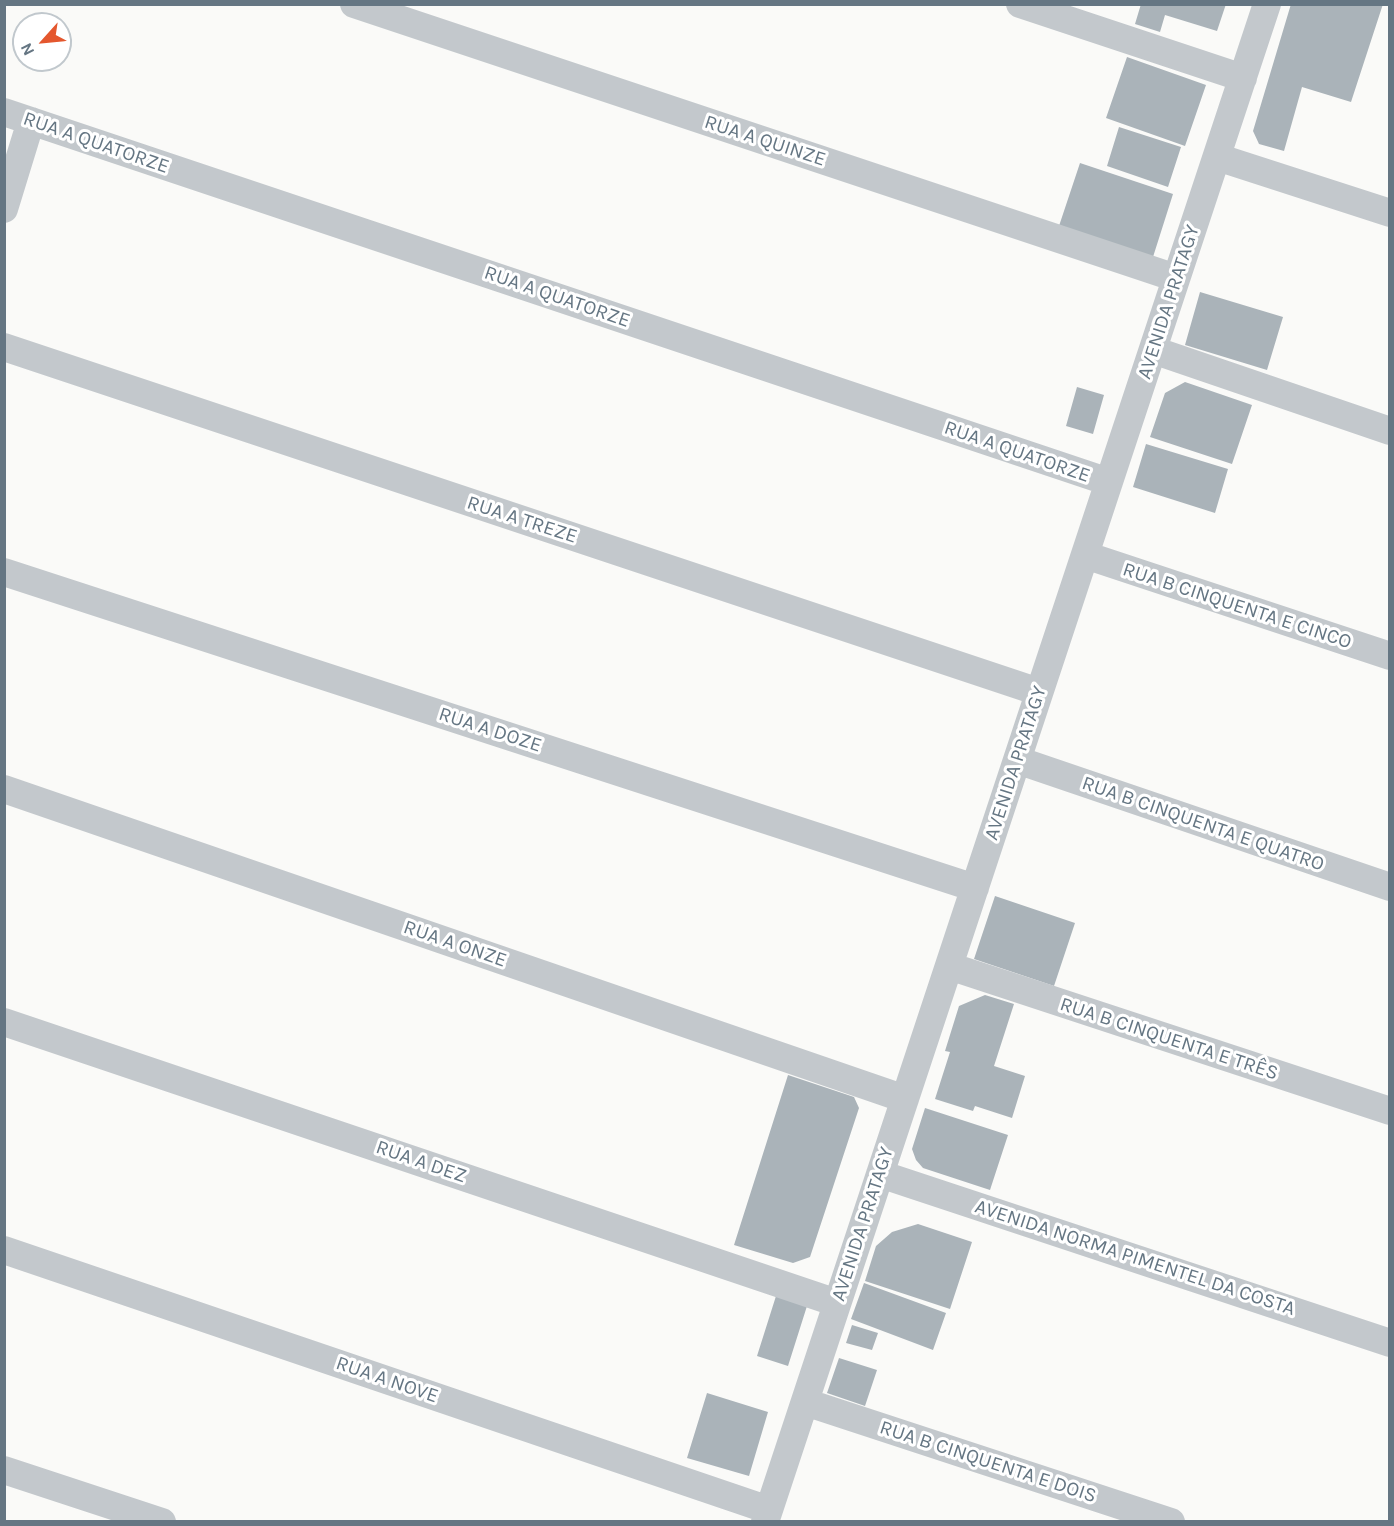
<!DOCTYPE html>
<html>
<head>
<meta charset="utf-8">
<style>
  body { margin:0 }
  #map { position:relative; width:1394px; height:1526px; overflow:hidden; background:#fafaf8; font-family:Karla,sans-serif }
  canvas { display:block }
  .frame { position:absolute; inset:0; border:6px solid #657683; pointer-events:none }
  .north { position:absolute; left:12px; top:12px; width:60px; height:60px; box-sizing:border-box; background:#fff; border:2px solid #c1c8cd; border-radius:50%; rotate:243deg; font-size:16px; font-weight:700; line-height:24px; text-align:center; color:#657683 }
  .north::after { content:''; display:block; margin:auto; width:21px; height:27px; background:#e4572e; clip-path:polygon(50% 0,100% 100%,50% 72%,0 100%) }
</style>
</head>
<body>
<div id="map">
<canvas width="1394" height="1526"></canvas>
<div class="frame"></div>
<div class="north">N</div>
</div>
<script>
const g = document.querySelector('canvas').getContext('2d');
g.lineJoin = 'round';
function paint(path, color) {
  g.fillStyle = color;
  g.fill(path, 'evenodd');
}
function stroke(path, color, width, dash) {
  g.strokeStyle = color;
  g.lineWidth = width;
  g.lineCap = dash ? 'butt' : 'round';
  g.setLineDash(dash || []);
  g.stroke(path);
}
function label(font, color, halo, rows, align = 'center') {
  g.font = font + ' Karla,sans-serif';
  g.lineWidth = 6;
  g.setLineDash([]);
  g.textBaseline = 'middle';
  g.strokeStyle = halo;
  g.fillStyle = color;
  for (const [text, x, y, turn = 0] of rows) {
    g.save();
    g.translate(x, y);
    g.rotate((+turn || 0) * Math.PI / 180);
    g.textAlign = isNaN(turn) ? turn : align;
    if (halo) g.strokeText(text, 0, 0);
    g.fillText(text, 0, 0);
    g.restore();
  }
}
paint(new Path2D(`
  M1141,4H1226L1217,31L1165,15L1160,32L1135,24Z
  M1291,4H1383L1351,102L1302,87L1284,151L1259,144L1253,131Z
  M1127,57L1206,85L1185,146L1106,118Z
  M1119,127L1181,147L1168,187L1107,166Z
  M1080,163L1173,194L1153,257L1059,226Z
  M1200,292L1283,317L1267,370L1185,345Z
  M1185,382L1252,405L1232,464L1150,437L1165,393Z
  M1077,387L1104,395L1093,434L1066,426Z
  M1146,444L1228,469L1215,513L1133,487Z
  M995,896L1075,923L1054,986L974,959Z
  M985,995L1014,1004L994,1066L1025,1076L1012,1118L975,1106L973,1111L935,1099L950,1052L945,1051L959,1006Z
  M788,1075L854,1097L859,1108L810,1257L793,1263L734,1245Z
  M925,1108L1008,1135L990,1190L923,1168L916,1160L912,1149Z
  M918,1224L972,1242L950,1309L865,1281L876,1246L892,1232Z
  M864,1283L946,1313L933,1350L851,1319Z
  M776,1296L807,1306L788,1366L757,1356Z
  M852,1325L878,1333L872,1350L846,1343Z
  M839,1358L877,1370L865,1406L827,1393Z
  M707,1393L768,1412L749,1476L687,1458Z`), '#aab3b9');
stroke(new Path2D(`
  M354,4L1176,278
  M1020,4L1243,78
  M4,112L1109,482
  M1217,157L1390,213
  M4,209L31,121
  M4,347L1039,692
  M1153,350L1390,431
  M1085,555L1390,656
  M4,572L975,888
  M1017,760L1390,887
  M4,789L905,1099
  M949,966L1390,1111
  M4,1022L837,1303
  M880,1174L1390,1343
  M4,1250L769,1510
  M805,1402L1171,1522
  M4,1470L162,1522
  M765,1522L1267,4`), '#c3c8cc', 28);
label('20px', '#657683', '#fff', [
  ["RUA A QUINZE",765,141,18],
  ["RUA A QUATORZE",96,143,19],
  ["RUA A QUATORZE",557,297,19],
  ["AVENIDA PRATAGY",1169,302,-72],
  ["RUA A QUATORZE",1017,452,19],
  ["RUA A TREZE",522,520,18],
  ["RUA B CINQUENTA E CINCO",1237,606,18],
  ["RUA A DOZE",490,730,18],
  ["AVENIDA PRATAGY",1016,763,-72],
  ["RUA B CINQUENTA E QUATRO",1203,824,19],
  ["RUA A ONZE",455,944,19],
  ["RUA B CINQUENTA E TRÊS",1169,1039,18],
  ["RUA A DEZ",421,1162,19],
  ["AVENIDA PRATAGY",863,1224,-72],
  ["AVENIDA NORMA PIMENTEL DA COSTA",1135,1258,18],
  ["RUA A NOVE",387,1380,19],
  ["RUA B CINQUENTA E DOIS",988,1462,18]
]);
</script>
</body>
</html>
